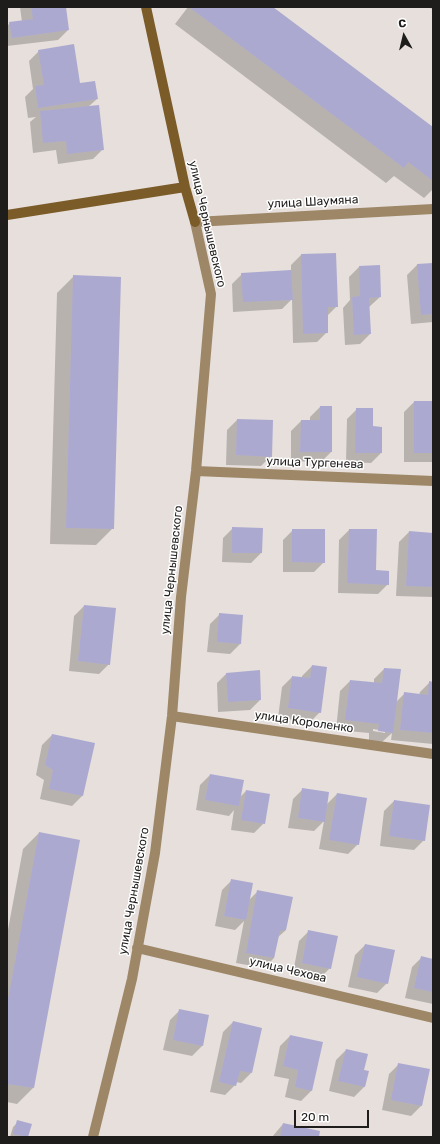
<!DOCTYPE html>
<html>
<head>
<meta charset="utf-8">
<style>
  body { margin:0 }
  #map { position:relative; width:440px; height:1144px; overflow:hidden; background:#e6dfdb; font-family:Rubik,sans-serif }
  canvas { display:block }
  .frame { position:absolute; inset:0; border:8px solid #1f1d1b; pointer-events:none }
  .north { position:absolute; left:384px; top:16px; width:40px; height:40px; -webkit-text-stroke:3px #fff; paint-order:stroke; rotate:352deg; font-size:11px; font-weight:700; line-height:16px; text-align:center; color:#1f1d1b }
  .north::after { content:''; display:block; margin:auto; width:14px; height:18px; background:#1f1d1b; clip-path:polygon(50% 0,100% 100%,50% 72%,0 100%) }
  .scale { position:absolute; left:294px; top:1110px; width:75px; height:18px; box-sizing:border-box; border:2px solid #1f1d1b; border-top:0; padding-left:5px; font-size:12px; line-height:14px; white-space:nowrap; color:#1f1d1b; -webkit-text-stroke:3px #fff; paint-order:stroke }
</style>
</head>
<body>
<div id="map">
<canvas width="440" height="1144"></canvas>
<div class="frame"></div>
<div class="north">С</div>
<div class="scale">20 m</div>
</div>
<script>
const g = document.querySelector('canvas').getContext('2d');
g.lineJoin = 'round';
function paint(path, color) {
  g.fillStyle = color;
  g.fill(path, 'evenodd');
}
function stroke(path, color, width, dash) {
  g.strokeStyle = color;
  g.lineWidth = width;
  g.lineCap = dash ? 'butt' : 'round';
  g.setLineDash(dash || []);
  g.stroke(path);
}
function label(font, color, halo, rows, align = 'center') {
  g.font = font + ' Rubik,sans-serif';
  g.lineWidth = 3;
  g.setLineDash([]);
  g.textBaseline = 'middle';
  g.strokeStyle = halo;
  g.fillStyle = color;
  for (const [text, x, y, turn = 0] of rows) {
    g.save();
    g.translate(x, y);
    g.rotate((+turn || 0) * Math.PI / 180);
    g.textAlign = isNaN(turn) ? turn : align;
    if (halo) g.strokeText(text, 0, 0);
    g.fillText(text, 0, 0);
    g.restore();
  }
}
paint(new Path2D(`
  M20,7H65L68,30L58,40L7,46V26L10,23L22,22Z
  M188,7H271L432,128L433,126V189L424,198L394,176L386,183L175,24Z
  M426,7H433V9Z
  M39,51L97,99L88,107L103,149L93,159L58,164L56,150L33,153L30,122L36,117L28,118L25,97L33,89L29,61Z
  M301,255L337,306L327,316V332L317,342L293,343L292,299L282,309L233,312L232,284L242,274L291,271V265Z
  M433,264V322L411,324L407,275L417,265Z
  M359,267L380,297L369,307L370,334L360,344L345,345L343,308L350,300L349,277Z
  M74,276L113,528L96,545L50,544L57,293Z
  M414,402H433V462H404V412Z
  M320,407L331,452L321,462L291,461V431L301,421H310V417Z
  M357,409L372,427L381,453L371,463L346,462L347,419Z
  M237,420L271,456L261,466L226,465L227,430Z
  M233,528L261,553L251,563L222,562L223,538Z
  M293,530L324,562L314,572H283V540Z
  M349,530L375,571L388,584L378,594L338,593L339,540Z
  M409,532L433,534V597L396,596L399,542Z
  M84,606L109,664L99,674L69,671L74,616Z
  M220,614L240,644L230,654L207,652L210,624Z
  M312,666L326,668L320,712L310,722L278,718L282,687L292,677L302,678V676Z
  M384,669L396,702L405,693L419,695L420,692L430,682L433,683V744L391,740L392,733L382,742L369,741V733L336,730L340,691L350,681L374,683V679ZM373,729L385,731V733L373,731Z
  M227,673L260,700L250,710L218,712L217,683Z
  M52,735L93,744L82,796L72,806L40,799L44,780L36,775L42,745Z
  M210,775L240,797L246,791L264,823L254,833L231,830L234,810L229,816L196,810L200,785Z
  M303,789L326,805L337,794L358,844L348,854L319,849L324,821L314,831L288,828L293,799Z
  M394,801L424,840L414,850L380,846L384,811Z
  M39,833L33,1088L17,1104L7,1102V935L23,849Z
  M232,880L249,900L258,891L286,930L277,938L274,958L264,968L236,963L244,921L235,930L215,926L222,890Z
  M309,931L330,968L320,978L293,973L299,941Z
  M365,945L387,983L377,993L348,987L355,955Z
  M422,957L433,960V1004L405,998L412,967Z
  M180,1010L208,1016L202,1046L192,1056L163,1050L170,1020Z
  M233,1022L251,1073L241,1083L236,1082L235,1085L225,1095L210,1092L223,1032Z
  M290,1036L321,1043L311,1091L301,1101L285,1097L289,1079L274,1076L280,1046Z
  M346,1050L363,1071L364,1087L354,1097L329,1091L336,1060Z
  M399,1064L428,1070L421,1106L411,1116L382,1110L389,1074Z
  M18,1122L31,1125L27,1137H10L13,1127Z
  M283,1124L318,1137H272Z`), '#0003');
paint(new Path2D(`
  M31,7H66L69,30L12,38L9,22L33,19Z
  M189,7H273L433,127V181L408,162L404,168Z
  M74,44L80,83L95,81L98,99L38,108L35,86L44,85L38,50Z
  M99,105L104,150L67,154L66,141L43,143L40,111Z
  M336,253L338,307H328V333L303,334L301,254Z
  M433,263V314L421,315L417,264Z
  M380,265L381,297L369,298L371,334L354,335L352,297L360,296L359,266Z
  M291,270L293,300L243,302L241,273Z
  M73,275L121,277L114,529L66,528Z
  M414,401H433V453H414Z
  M320,406H332V452H300L301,420H320Z
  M356,408H373V426L382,427V453H355Z
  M237,419L273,420L272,457L236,455Z
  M232,527L263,528L262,553H232Z
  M292,529H325V563L292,562Z
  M349,529H377L376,570L389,571V585L347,583Z
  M409,531L433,533V587L406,586Z
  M84,605L116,608L110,665L78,661Z
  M219,613L243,615L241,644L217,642Z
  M312,665L327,667L321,713L288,708L292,676L310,678Z
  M384,668L401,669L393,733L378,731L379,724L345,720L350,680L382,683Z
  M260,670L261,700L228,702L226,673Z
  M429,681L433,682V733L400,730L404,692L428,695Z
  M52,734L95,743L83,796L49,789L53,770L45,765Z
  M210,774L244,780L239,806L205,800Z
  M302,788L329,792L325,822L298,818Z
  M246,790L270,794L265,824L241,820Z
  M337,793L367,798L359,845L329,840Z
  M394,800L430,805L425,841L389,836Z
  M39,832L80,840L34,1088L7,1084V1005Z
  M231,879L253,883L246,920L224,916Z
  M257,890L293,897L286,930L280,931L274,958L246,953Z
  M308,930L338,936L331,969L302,963Z
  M365,944L395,950L388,984L357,977Z
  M421,956L433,959V992L414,988Z
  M179,1009L209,1015L203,1046L173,1040Z
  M233,1021L262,1028L252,1073L240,1071L236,1086L219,1082Z
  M290,1035L323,1042L312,1091L295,1087L298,1070L283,1066Z
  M346,1049L368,1054L364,1070L369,1071L365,1087L338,1081Z
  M398,1063L430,1069L422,1106L391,1100Z
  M17,1120L32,1124L28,1137L13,1134Z
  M283,1123L320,1131L319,1137H280Z`), '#aca9d1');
stroke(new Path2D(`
  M196,471L433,481
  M172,716L433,754
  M137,948L433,1018
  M93,1137L132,979L155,853L172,716L181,597L196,471L211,294L195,222L433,209`), '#9d8767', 10);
stroke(new Path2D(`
  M146,7L185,187L195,222
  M7,215L185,187`), '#7b5b28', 10);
label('12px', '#1f1d1b', '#fff', [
  ["улица Шаумяна",313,202,-3],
  ["улица Чернышевского",207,224,77],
  ["улица Тургенева",315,463,2],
  ["улица Чернышевского",172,570,-84],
  ["улица Короленко",304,722,8],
  ["улица Чернышевского",134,891,-80],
  ["улица Чехова",288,970,13]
]);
</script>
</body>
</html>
